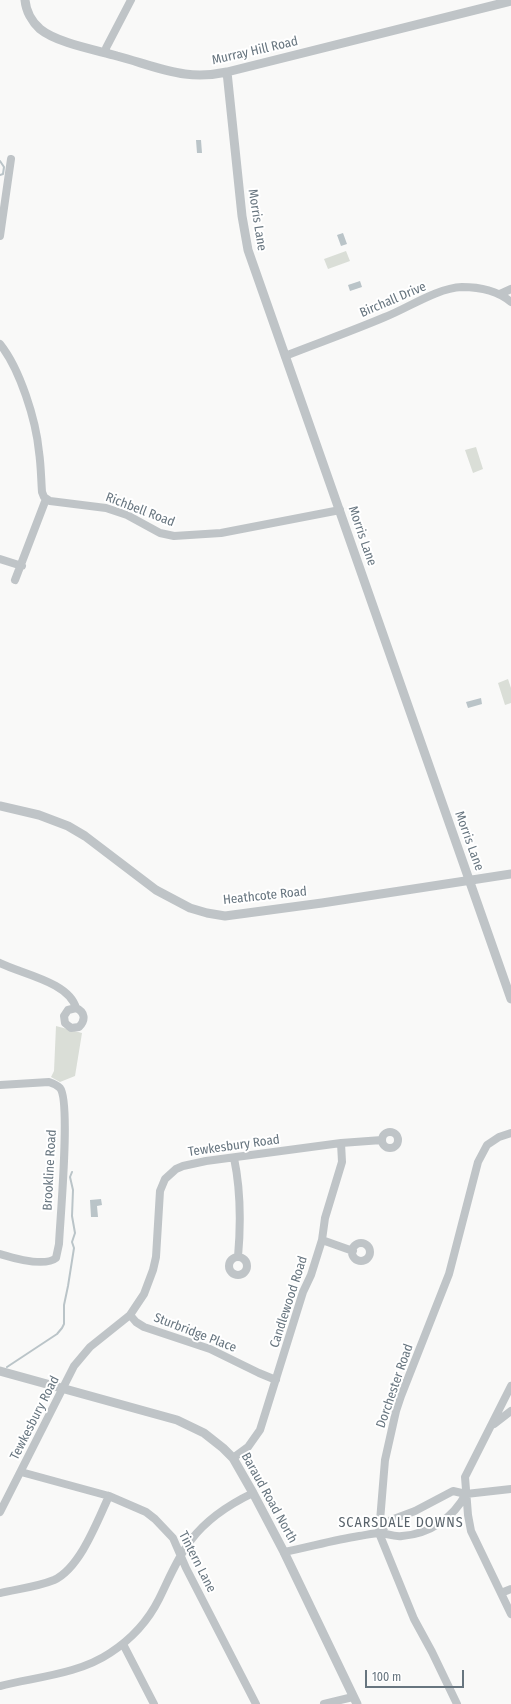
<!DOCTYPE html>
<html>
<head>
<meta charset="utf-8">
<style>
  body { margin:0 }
  #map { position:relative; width:511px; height:1704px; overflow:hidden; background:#f9f9f8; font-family:"Fira Sans Condensed",sans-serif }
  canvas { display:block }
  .scale { position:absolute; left:365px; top:1670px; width:99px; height:18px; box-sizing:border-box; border:2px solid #67757f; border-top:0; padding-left:5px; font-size:12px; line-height:14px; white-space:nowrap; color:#67757f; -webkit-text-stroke:3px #fff; paint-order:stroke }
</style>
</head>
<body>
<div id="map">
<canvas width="511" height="1704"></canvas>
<div class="scale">100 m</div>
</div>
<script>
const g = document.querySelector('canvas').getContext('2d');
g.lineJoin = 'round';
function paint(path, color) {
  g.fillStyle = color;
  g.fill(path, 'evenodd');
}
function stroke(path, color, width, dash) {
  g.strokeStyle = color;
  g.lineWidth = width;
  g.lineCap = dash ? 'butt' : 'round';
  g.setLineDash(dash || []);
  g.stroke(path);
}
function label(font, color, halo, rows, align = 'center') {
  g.font = font + ' "Fira Sans Condensed",sans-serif';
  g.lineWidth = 4;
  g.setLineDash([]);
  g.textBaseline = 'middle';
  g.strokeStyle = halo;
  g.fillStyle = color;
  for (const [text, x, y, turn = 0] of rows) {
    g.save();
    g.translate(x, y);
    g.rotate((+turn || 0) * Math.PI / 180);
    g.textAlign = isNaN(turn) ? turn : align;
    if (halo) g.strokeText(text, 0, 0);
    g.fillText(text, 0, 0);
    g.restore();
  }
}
paint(new Path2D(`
  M346,251L350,261L328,269L324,259Z
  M476,447L483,469L473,473L465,450Z
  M508,679L511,688V703L505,705L498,683Z
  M56,1026L82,1033L75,1076L60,1082L51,1077L54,1071Z`), '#daded7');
paint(new Path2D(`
  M196,140H201L202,153H197Z
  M343,233L347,244L341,246L337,235Z
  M360,281L362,287L350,291L348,285Z
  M481,698L482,704L468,708L466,702Z
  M101,1199L102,1205L97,1206L98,1217H91L90,1200Z`), '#bac4c8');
stroke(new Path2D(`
  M0,161L4,167L3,174L0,175
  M7,1367L57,1334L62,1328L64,1324V1305L68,1286L74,1248L72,1242L75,1233L72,1216L73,1190L70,1177L72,1172`), '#bac4c8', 2);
stroke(new Path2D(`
  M106,53V48L131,0
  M0,236L11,159
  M500,294L511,289
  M0,344C20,369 36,420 39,452C41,465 41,478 42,492L44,497L50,501L106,508L127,515L160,533L174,536L221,533L340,510
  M285,356C318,343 352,331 385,317C408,308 437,288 462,287C479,287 498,291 511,302
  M0,559L22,566
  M15,580L46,499
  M0,963C22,974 69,982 76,1008C85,1012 86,1020 79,1027L71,1028L65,1023L64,1016L68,1010L76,1008
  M0,1085L49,1082C52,1083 57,1085 60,1088C71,1101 60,1220 59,1244L56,1258C45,1267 13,1258 0,1254
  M382 1140a8 8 0 1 1 16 0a8 8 0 1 1-16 0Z
  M234,1158C241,1191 241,1223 238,1257
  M322,1240L353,1251
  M352 1252a9 9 0 1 1 18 0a9 9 0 1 1-18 0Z
  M229 1266a9 9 0 1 1 18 0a9 9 0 1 1-18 0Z
  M130,1315L136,1322L144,1327L210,1349L259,1373L276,1380
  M511,1386L465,1477L468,1515L471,1531L511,1614
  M494,1424L511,1411
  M233,1458L248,1447L260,1430L303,1292L311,1275L322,1240L325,1218L342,1162L341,1143
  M21,1472L109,1496L146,1512L155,1519L173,1538L186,1568L256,1704
  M0,1512L74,1366L90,1347L130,1315L144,1294L153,1270L156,1257L160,1191L165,1179L176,1169L183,1166L206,1161L341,1143L382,1140
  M379,1533L391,1520L415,1511L453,1491L466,1494L511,1489
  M284,1552C309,1547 334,1540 359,1536C366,1535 374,1533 381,1533C388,1534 394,1537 402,1536C430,1534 453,1518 466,1494
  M0,1593C17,1589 37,1587 54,1580C80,1568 97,1522 109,1496
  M501,1593L511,1589
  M123,1644L154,1704
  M0,1686C36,1677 79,1674 110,1653C130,1640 148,1621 159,1599C169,1579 177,1558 191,1540C207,1519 230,1504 253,1493
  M324,1704L353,1697
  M457,1704L432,1652L414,1619L379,1533L385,1460L396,1411L401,1396L449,1274L478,1162L487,1145L499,1137L511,1133`), '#bfc4c7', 8);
stroke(new Path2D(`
  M25,0C26,11 32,22 40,29C57,43 96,50 117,56C140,62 162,71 185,74C200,76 213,75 227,72L511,1
  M227,72L242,216L248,250L511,999
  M0,806L39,815L68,826L85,836L156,890L190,908L207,913L225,916L322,903L511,874
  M0,1371L177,1420L204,1433L223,1448L233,1458L253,1493L284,1552L357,1704`), '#bfc4c7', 9);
label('13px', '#67757f', '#fff', [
  ["Murray Hill Road",255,51,-13],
  ["Morris Lane",257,220,81],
  ["Birchall Drive",393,300,-23],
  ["Richbell Road",140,510,21],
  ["Morris Lane",362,536,71],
  ["Morris Lane",469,841,70],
  ["Heathcote Road",265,896,-6],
  ["Tewkesbury Road",234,1146,-8],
  ["Brookline Road",50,1170,-87],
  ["Candlewood Road",289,1302,-72],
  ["Sturbridge Place",195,1333,21],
  ["Dorchester Road",395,1386,-71],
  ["Tewkesbury Road",35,1418,-63],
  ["Baraud Road North",269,1498,61],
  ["Tintern Lane",197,1562,63]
]);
g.letterSpacing = '1px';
label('14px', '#59636b', '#fff', [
  ["SCARSDALE DOWNS",401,1523]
]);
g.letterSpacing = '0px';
</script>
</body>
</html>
